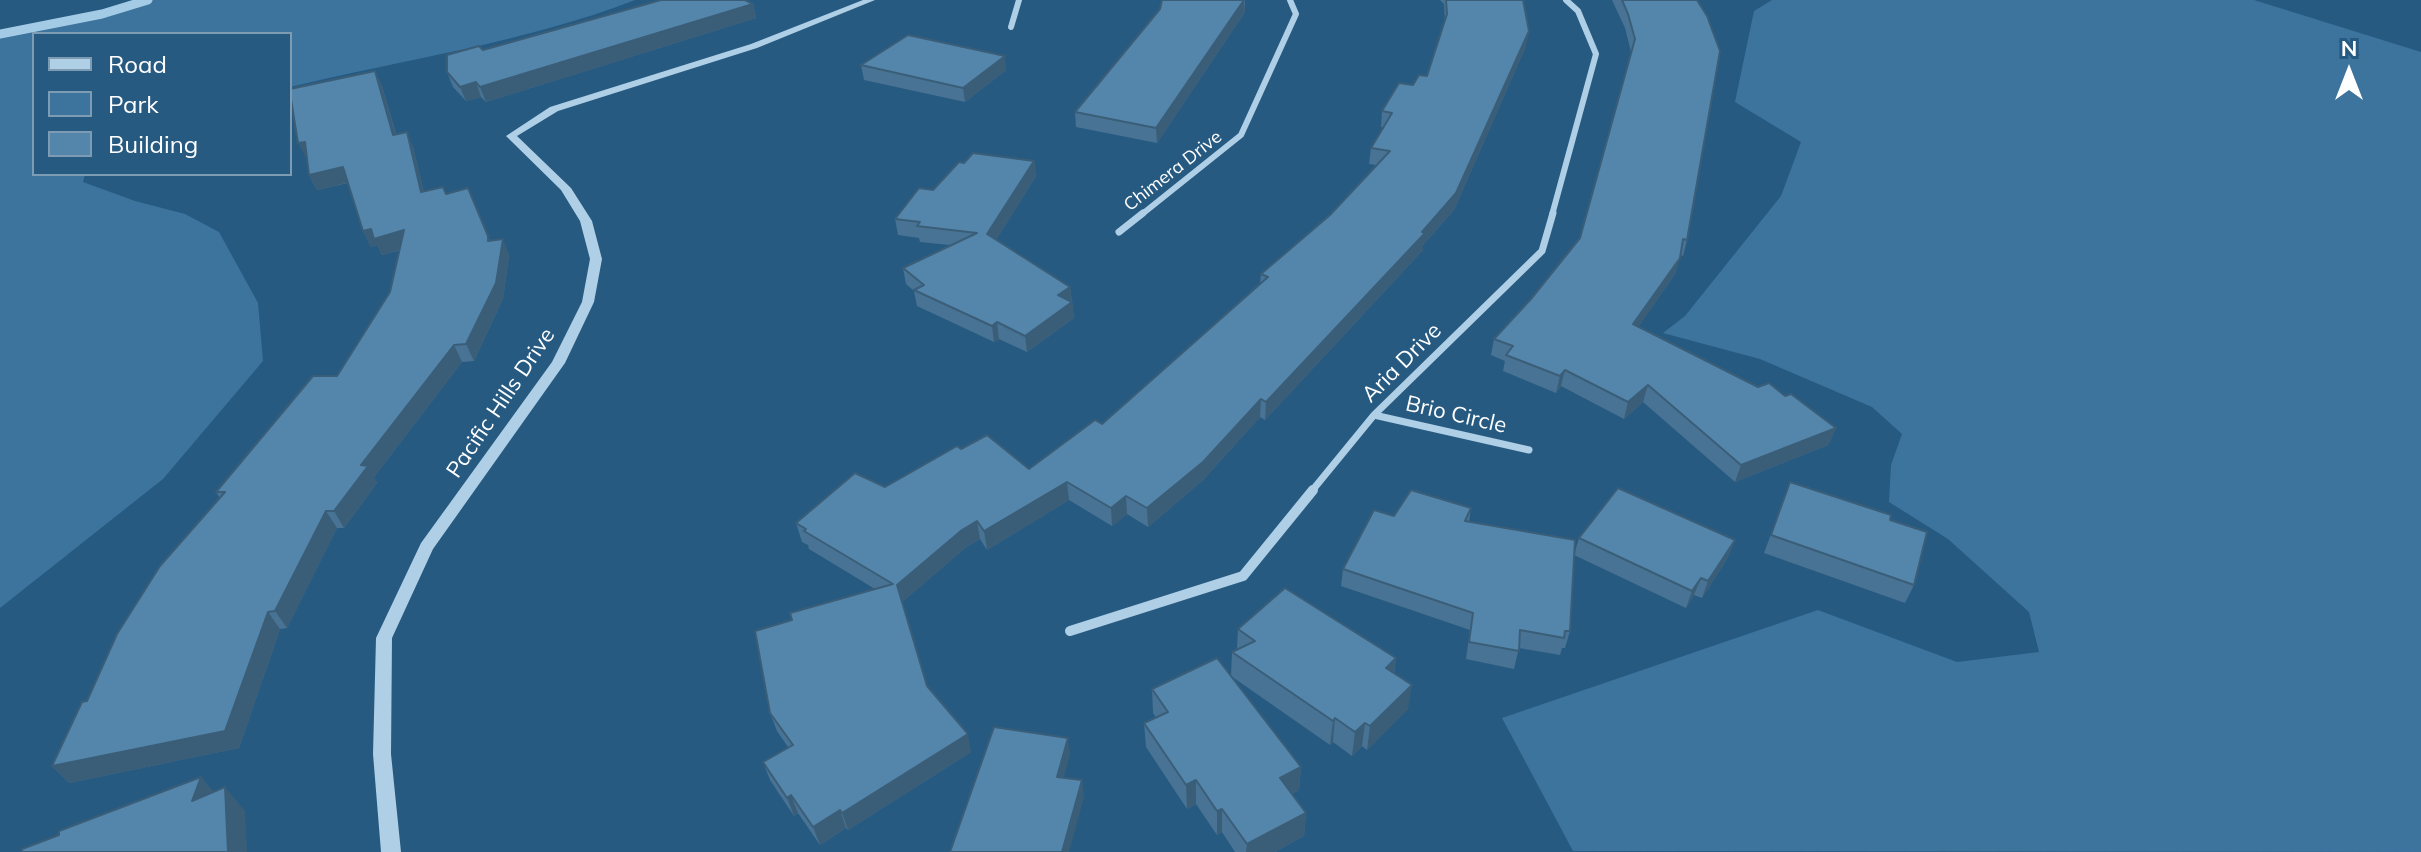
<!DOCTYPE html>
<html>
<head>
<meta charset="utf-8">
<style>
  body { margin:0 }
  #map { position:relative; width:2421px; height:852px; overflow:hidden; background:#275a81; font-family:Mulish,sans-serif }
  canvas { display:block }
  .legend { position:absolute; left:32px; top:32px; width:260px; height:144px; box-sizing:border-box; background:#275a81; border:2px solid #7d9cb3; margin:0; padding:10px 14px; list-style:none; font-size:24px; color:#fff }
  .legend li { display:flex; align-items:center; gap:16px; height:40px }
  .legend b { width:40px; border:2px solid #7d9cb3 }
  .north { position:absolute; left:2309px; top:32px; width:80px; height:80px; -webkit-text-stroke:6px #275a81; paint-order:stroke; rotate:0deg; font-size:22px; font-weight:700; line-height:32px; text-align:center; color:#fff }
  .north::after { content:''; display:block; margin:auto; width:28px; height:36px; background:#fff; clip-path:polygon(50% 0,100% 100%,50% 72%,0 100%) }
</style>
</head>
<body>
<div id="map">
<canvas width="2421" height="852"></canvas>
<ul class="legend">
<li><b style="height:10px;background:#afcfe6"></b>Road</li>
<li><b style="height:22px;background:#3c749e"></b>Park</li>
<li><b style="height:22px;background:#5486ac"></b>Building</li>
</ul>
<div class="north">N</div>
</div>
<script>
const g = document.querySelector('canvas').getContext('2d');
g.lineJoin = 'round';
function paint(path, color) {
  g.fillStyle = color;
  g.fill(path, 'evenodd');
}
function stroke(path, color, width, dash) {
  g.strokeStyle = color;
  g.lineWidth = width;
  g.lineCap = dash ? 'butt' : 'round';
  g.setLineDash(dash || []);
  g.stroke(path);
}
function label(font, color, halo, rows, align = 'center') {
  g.font = font + ' Mulish,sans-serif';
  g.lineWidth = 7;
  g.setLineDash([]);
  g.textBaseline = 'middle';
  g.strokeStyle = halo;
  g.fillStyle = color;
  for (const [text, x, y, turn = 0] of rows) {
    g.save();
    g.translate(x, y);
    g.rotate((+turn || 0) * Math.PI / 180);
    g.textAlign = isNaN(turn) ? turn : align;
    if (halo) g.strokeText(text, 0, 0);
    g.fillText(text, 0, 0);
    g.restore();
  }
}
paint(new Path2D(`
  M148,0H635C524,43 405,59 290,87V34H34V174H85L83,182L135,201L185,214L219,232L258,303L263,361L163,479L0,608V34L102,14Z
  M1772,0H2254L2421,52V852L1573,851L1502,718L1818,610L1957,662L2039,652L2029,612L1948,539L1889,502L1891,465L1902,434L1872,407L1760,359L1663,333L1685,316L1781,196L1801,142L1735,102L1754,11Z`), '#3c749e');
stroke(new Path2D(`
  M0,34L102,14L148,0`), '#a4cbe6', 9);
stroke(new Path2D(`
  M1011,27L1019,0
  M1141,215L1241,135L1296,14L1290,0
  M1552,215L1596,54L1578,11L1566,0`), '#afcfe6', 6);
stroke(new Path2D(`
  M1119,232L1143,213
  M1374,415L1529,450
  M1311,492L1374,415L1542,251L1553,213`), '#afcfe6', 7);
stroke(new Path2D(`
  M1070,631L1243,576L1313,490`), '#afcfe6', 10);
paint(new Path2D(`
  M863,0H875L757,48L558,111L517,136L571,188L592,221L602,259L594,302L565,363L433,549L392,638L391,754L401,852H381L373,754L376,638L421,543L552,362L582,302L590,259L580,221L561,190L506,136L550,107L751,44Z`), '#afcfe6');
paint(new Path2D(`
  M1162,0H1245V12L1157,143L1076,127L1075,112L1160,9Z
  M1440,0H1523L1526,46L1454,210L1423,245V250L1265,420L1260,417L1203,480L1148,527L1127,514L1112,526L1069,500L987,550L980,539L965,548L902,602L927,686L971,752L848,830L846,828L820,845L798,813L794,816L770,780L763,762L788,747L777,731L770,713L792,620L875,589L809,549L808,545L802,542L796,523L885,487L961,449L1029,469L1102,424L1260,283L1261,274L1330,215L1376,165L1369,164L1371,148L1383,127H1381L1382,111L1427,76L1445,21L1444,4Z
  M1612,0H1697L1687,240L1683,256L1680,255L1675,274L1638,327L1758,387L1785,396L1836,428L1828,445L1735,482L1643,402L1624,419L1561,386L1556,393L1503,371L1505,361L1491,355L1494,339L1531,299L1580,238L1631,52L1625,28Z
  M753,4L756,18L486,102L481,97L466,101L453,87L447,72L483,50Z
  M861,65L1006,70L965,102L864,80Z
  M375,71L382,86L396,134L413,147L424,192L446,194L491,241L509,255L503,299L474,361L462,362L374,477L377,483L344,528H337L287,628L280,629L239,748L69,783L52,766L87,701L220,498L216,492L337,376L390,292L400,250L382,255L377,245L371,247L363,231L348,183L317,190L309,175L307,158H306Z
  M1034,161L1036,176L996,240L1070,287L1074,318L1027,352L999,339L994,342L917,306L914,291L906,284L903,268L950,245L920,242L919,238L898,235L895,219L933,190Z
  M1784,499L1914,585L1905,603L1764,553Z
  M1471,508L1469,522L1570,631L1565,648H1562L1560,655L1519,648L1514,669L1466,659L1470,630L1341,586L1343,569L1394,516Z
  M1579,538L1735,540L1728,557L1702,598L1694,595L1686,608L1574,555Z
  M1238,629L1396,658L1394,673L1408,709L1367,750L1362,746L1352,756L1333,742L1330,745L1231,676L1232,652L1237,649Z
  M1152,689L1301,767L1299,790L1292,794L1306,813L1304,836L1275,852H1235L1222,832L1217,835L1196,804L1187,809L1146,747L1144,723L1156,718L1153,713Z`), '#487394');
paint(new Path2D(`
  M1244,0L1245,12L1157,143L1156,128Z
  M753,4L756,18L486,102L480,87Z
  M1529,31L1526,46L1454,210L1423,245V250L1265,420L1266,402L1422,232Z
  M1005,56L1006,70L965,102L963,88Z
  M375,71L382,86L400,150L393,135Z
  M476,82L481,97L466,101L460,87Z
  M407,132L413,147L428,208L421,192Z
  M305,142L313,157L306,158L298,143Z
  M1034,161L1036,176L990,250L987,234Z
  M343,167L350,182L317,190L309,175Z
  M371,229L404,230L412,246L382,255L377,245L371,247L363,231Z
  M503,239L509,255L503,299L474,361L466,344Z
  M1680,258L1675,274L1629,341L1633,324Z
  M1070,287L1074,318L1027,352L1025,336L1058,295Z
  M997,322L999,339L994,342L992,326Z
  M454,345L462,362L374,477L377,483L344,528L334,511L361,465Z
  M1565,370L1561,386L1556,393L1560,376Z
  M1648,385L1643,402L1624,419L1628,402Z
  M1261,399L1260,417L1203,480L1148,527L1147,508Z
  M1836,428L1828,445L1735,482L1741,465Z
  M1067,482L1069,500L987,550L984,531Z
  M1126,496L1127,514L1112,526L1111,508Z
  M326,511L337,528L287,628L275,611Z
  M977,521L980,539L965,548L901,603L897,585L962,530Z
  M1735,540L1728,557L1702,598L1708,581Z
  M1701,578L1694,595L1686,608L1692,591Z
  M268,612L280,629L239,748L69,783L52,766Z
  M1396,658L1392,682L1386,668Z
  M1412,685L1408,709L1367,750L1370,726Z
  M1335,718L1333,742L1330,745L1333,721Z
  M1365,723L1362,746L1352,756L1355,732Z
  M968,734L971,752L848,830L842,813Z
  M1068,738L1070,755L1059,794L1057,777Z
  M1301,767L1299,790L1279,801L1280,778Z
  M201,777L221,800L192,801Z
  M1082,780L1084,797L1069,852H1062Z
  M1196,780V804L1187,809L1186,785Z
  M225,787L245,811L247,852H228Z
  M791,795L798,813L794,816L787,798Z
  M1222,809V832L1217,835V811Z
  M840,810L846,828L820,845L813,827Z
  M1306,813L1304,836L1275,852H1246L1247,844Z`), '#3b5e78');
const building = new Path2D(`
  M661,0H745L753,4L480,87L476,82L460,87L447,72V55L479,46L483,50Z
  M1162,0H1244L1156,128L1075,112L1160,9Z
  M1446,0H1523L1529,31L1456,193L1422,232L1425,233L1266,402L1261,399L1203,462L1147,508L1126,496L1111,508L1067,482L984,531L977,521L962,530L897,585L927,686L968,734L842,813L840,810L813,827L791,795L787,798L763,762L793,745L770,713L755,631L792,620L790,613L893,584L804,531L806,529L796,523L855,473L885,487L957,446L961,449L987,435L1029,469L1095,420L1102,424L1268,277L1261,274L1330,215L1390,151L1371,148L1392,113L1382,111L1399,83L1413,85L1419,75L1427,76L1447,14Z
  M1622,0H1697L1707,16L1720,51L1687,240L1683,239L1680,258L1633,324L1758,387L1769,383L1785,396L1791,394L1836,428L1741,465L1648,385L1628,402L1565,370L1560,376L1506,355L1513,346L1494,339L1531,299L1580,238L1635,39L1628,14Z
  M908,35L1005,56L963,88L861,65Z
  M375,71L393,135L407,132L421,192L443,187L446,194L468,188L488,236V241L503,239L496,283L466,344L454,345L361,465L368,466L334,511H326L275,611L268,612L225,731L52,766L82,702L87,701L117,634L160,566L225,492H216L313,376H337L390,292L404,230L374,239L371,229L363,231L343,167L309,175L305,142L298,143L290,93V89Z
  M973,153L1034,161L987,234L1070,287L1058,295L1072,302L1025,336L997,322L992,326L914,290L924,285L903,268L977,233L917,226L920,222L895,219L919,188L933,190L959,162L964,163Z
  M1790,482L1891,515L1890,520L1927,532L1914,585L1771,535Z
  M1618,488L1735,540L1708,581L1701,578L1692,591L1579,538Z
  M1411,490L1471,508L1465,521L1575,540L1570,631H1565L1564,638L1520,630L1519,651L1469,642L1473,613L1343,569L1374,510L1394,516Z
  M1285,588L1396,658L1386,668L1412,685L1370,726L1365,723L1355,732L1335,718L1333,721L1232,652L1255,641L1238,629Z
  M1217,658L1301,767L1280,778L1306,813L1247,844L1222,809L1217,811L1196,780L1186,785L1144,723L1168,712L1152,689Z
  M994,727L1068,738L1057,777L1082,780L1062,852H950Z
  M201,777L192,801L225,787L228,852H22V849L59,835V831Z`);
paint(building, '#5486ac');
stroke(building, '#3b5e78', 2);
label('18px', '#fff', '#275a81', [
  ["Chimera Drive",1173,171,-38]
]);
label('22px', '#fff', '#275a81', [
  ["Aria Drive",1402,363,-45],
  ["Pacific Hills Drive",501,403,-56],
  ["Brio Circle",1456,415,13]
]);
</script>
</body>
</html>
